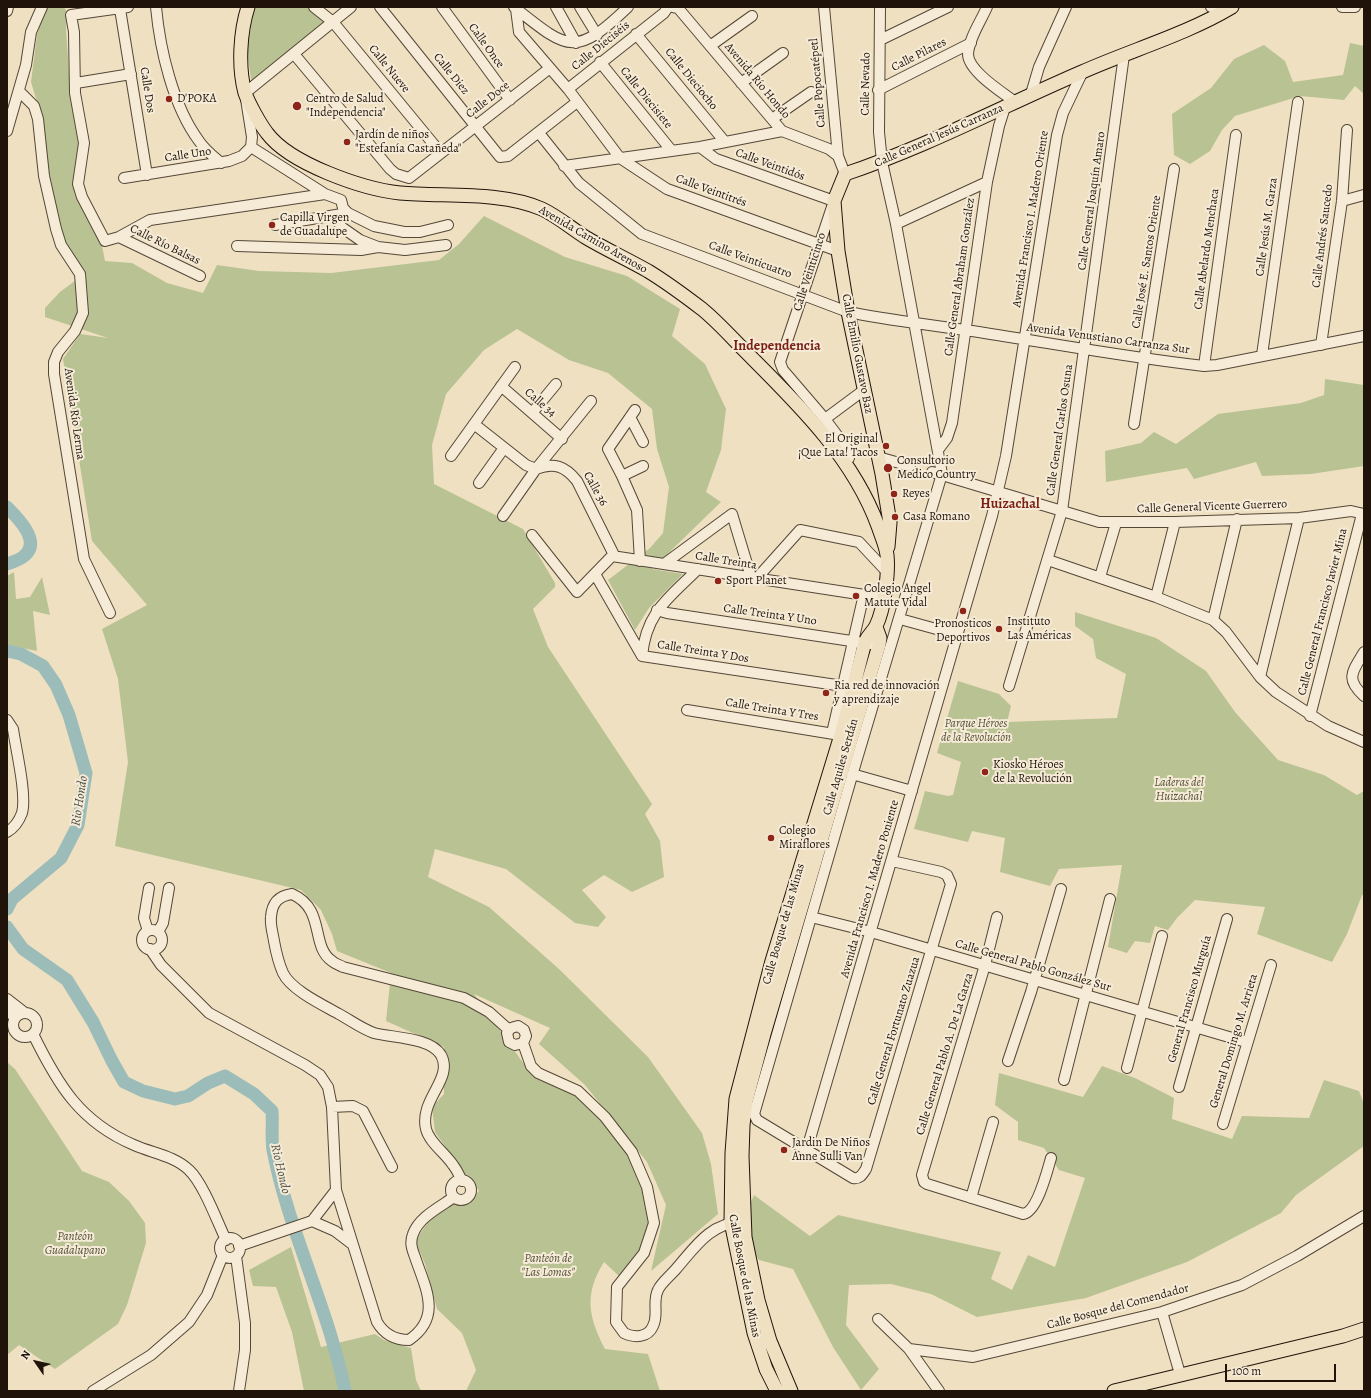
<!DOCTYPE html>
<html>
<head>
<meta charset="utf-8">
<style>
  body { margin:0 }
  #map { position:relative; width:1371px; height:1398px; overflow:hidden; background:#efe0c1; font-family:Alegreya,serif }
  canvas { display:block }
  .frame { position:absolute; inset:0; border:8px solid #20140a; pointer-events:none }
  .north { position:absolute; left:16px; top:1342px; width:40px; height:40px; -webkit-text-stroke:3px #f5ebd7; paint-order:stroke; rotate:304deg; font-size:11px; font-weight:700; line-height:16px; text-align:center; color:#20140a }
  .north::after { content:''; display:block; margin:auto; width:14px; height:18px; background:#20140a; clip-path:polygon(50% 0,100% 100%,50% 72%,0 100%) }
  .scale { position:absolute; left:1225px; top:1364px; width:111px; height:18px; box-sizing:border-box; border:2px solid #20140a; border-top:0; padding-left:5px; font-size:12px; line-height:14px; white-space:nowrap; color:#20140a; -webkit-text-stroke:3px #f5ebd7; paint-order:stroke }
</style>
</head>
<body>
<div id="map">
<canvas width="1371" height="1398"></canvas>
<div class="frame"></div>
<div class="north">N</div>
<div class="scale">100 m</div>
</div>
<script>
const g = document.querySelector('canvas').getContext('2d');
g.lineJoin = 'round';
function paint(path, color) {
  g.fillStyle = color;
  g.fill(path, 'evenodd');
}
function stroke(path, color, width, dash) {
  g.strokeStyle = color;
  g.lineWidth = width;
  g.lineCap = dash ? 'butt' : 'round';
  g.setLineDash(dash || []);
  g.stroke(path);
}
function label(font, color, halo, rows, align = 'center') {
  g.font = font + ' Alegreya,serif';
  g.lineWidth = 4;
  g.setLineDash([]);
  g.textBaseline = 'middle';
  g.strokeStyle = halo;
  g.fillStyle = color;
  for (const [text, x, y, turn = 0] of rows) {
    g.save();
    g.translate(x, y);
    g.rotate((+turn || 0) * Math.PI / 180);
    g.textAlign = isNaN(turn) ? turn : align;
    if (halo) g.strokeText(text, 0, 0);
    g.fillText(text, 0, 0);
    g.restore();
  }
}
paint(new Path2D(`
  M46,7H64L67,12L66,29L70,89L79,140L73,186L101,241L105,261L132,263L167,283L203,293L217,265L259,271L331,273L439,260L459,244L484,216L565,257L627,276L680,309L672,336L705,364L726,409L721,450L706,492L721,502L652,569L683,574L649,608L635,630L608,580L650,548L663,533L669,487L657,449L652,409L608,373L569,360L517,329L484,350L446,394L432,445L434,484L523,529L555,583V587L533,609L548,647L652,804L645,814L660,841L664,877L632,892L604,875L582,890L606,917L598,927L575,923L506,869L435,849L428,877L489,907L559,969L648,1057L702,1133L711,1164L718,1214L651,1271L666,1205L647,1162L585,1085L539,1044L550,1028L474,994L529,1071L544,1082L576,1093L604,1121L630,1154L643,1188L651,1223L642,1253L620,1277L604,1262C584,1294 588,1316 605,1349L648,1354L660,1391H466L476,1370L462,1333L437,1309L425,1264L416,1243C423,1223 436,1216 452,1203L464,1205L479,1191L474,1183L465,1175L435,1132L432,1107L444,1094V1047L386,1021L391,973L337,951L332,934L321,910L301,890L115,846L128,762L118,679L102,629L147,605L92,541L63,359L80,334L108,338L45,317V308L60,292L83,275L68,251L54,210L38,105L31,82L37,35Z
  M254,7H309L329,22L253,88C247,61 245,33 254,7Z
  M1350,43L1364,46V94L1355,86L1344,100L1300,96L1235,116L1222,130L1210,151L1190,164L1174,155L1172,114L1211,88L1234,59L1264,45L1285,61L1293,82L1343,75Z
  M1325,379L1364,385V466L1311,474L1262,476L1256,462L1194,479L1187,468L1106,482L1105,451L1141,443L1154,432L1176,444L1218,414L1301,403L1324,395Z
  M14,572L16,599L30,597L42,577L50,615L33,611L37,651L7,645V576Z
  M1075,612L1156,638L1206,671L1235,712L1278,760L1324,775L1357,795L1364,791V895H1362L1347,934L1332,962L1257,934L1265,907L1195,900L1177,918L1168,930L1155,926L1150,943L1135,941L1127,953L1108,947L1122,865L1059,869L1050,886L1000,872L1005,838L972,831L968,842L914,829L925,791L948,796L953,795L961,762L937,753L958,681L999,694L1011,706L1007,722L1117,718L1126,674L1096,658L1093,639L1075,626Z
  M7,1062L15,1069L82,1171L109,1182L129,1201L145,1223L146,1243L127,1305L118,1324L55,1369L19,1345L7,1355Z
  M1102,1066L1135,1078L1174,1098L1172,1119L1232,1139L1242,1116L1309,1118L1324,1080L1359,1091L1364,1104V1146L1296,1195L1281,1213L1187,1262L1086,1298L977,1317L931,1294L891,1284L849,1285L846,1325L879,1369L861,1390L833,1347L793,1269L759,1260C739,1229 739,1229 754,1195L810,1236L838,1215L1001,1252L991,1279L1012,1290L1028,1255L1055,1267L1085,1178L1059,1170L1044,1148L1018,1140V1122L995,1105L999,1073L1083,1097Z
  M291,1247L321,1347L375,1334L384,1340L411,1348L416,1380L421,1391H304L292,1332L276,1287L253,1286L249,1270Z`), '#b9c293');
stroke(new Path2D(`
  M7,507C18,518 42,542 24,556C20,560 12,562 7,564
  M7,651L21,654L43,666L56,685L69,715L86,773L78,825L61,858L12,899L7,909
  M7,927L23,949L67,980L93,1022L112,1061L124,1082L143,1091L175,1099L188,1096L208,1083L225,1076L254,1094L272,1111C273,1123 271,1138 273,1150C289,1233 329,1309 345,1391`), '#9bbcb9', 13);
const minor = new Path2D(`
  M128,7L71,15L74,32L75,93L84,143L78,184L82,197L105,241L119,237L150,220L325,194L341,200L343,208L348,213
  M156,7C160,50 173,106 199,141C205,150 213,156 221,163
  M314,7L333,22L440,152
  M380,7L500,157L508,156L577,102
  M442,7L510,100
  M514,7C568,50 575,58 628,7
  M556,7L576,43
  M580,7L597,35
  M673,7L678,8L782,131L829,149L838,156L845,174
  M824,7L838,156
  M880,7L879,132L882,162L896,224L942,474L856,762L754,1114L757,1120L853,1178C860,1179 862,1175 866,1169L951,884L947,875L941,872L892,861
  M987,7C981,21 969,38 968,54C968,71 1002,92 1015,102
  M1211,7L1225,11
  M1342,7H1355
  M120,9L147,175
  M516,9L519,32L568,89L620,158L667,189L838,251
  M7,11L8,7
  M636,34L725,142
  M880,40L948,7
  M710,46L752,16
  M294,54L390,169L396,174L409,178L550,68
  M600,62L671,150
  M76,83L131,74
  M741,83L783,53
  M568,89L664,13L668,7
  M878,90L971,43
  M19,91L34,106L38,119L44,176L56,229L61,245L80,274L83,313L75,331L58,352L54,362V374L84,559L110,613
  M1031,94L1039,67L1066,7
  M772,119L811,92
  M7,131L26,65L31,32L42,7
  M539,133L579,183L642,234L848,312C887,320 926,324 965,330C1045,342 1124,357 1204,366L1217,365L1364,336
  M700,147L716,159L834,201L780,362L783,370L825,419L849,451V458L845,464
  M564,166L700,147L782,131
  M124,178L229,161L242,156L251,147
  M325,194L251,147L252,137L245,93L351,7
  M1342,201L1364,195
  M341,215L340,226L360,240L378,247
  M896,224L987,182
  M275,225L348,213L374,226L404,232H420L448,225
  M119,237L200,276
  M237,246L361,250L378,247L405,250L446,245
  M1321,345L1342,201L1347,130
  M1262,355L1298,102
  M1204,366L1236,135
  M501,386L562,439
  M635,410L608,449L622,476L637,510L640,561
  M532,413L556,384
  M630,417L643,442
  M825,419L864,390
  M474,424L526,465L536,469C554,462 565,466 577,481L613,553L612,556
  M1134,424L1174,169
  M938,450L947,438L952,423L987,182L999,126L1005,107
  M451,456L515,367
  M878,457L910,466
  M932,472L1099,522H1175L1299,518L1351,511L1364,514
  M622,476L643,466
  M479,483L504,448
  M503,516L536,469L591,401
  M532,535L577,592L612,556
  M612,556L884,598
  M1048,560L1156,597L1213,620L1226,632L1260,677L1276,692L1328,726L1364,742
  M664,564L732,514L751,577
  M595,574L642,656
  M1100,577L1116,523
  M757,578L800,530L859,542L888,573
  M1156,597L1175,522
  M657,610L667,613L871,644
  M900,619L958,635
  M1213,620L1237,519
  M1364,652C1352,672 1345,679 1364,696
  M642,656L843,686L860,691
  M642,656C646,612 669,598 698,569
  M1260,677L1299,518
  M1009,686L1062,511L1124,55
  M687,710L846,736
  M1310,716L1362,514L1364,516
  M7,720L13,729C16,750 27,795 22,813C19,821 14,828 7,832
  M832,733L864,594
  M852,774L912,791
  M811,917L871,932L1246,1042
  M997,917L985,965L922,1175L924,1182L927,1184L1023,1214C1037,1212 1047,1172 1051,1158
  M142 940a10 10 0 1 1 20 0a10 10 0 1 1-20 0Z
  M148,931L144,918L149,888
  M158,932L163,923L169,888
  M150,949L161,965L209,1013L305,1065L320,1075L328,1087L332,1107L336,1190L377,1322C384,1334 395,1340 409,1340C441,1318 427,1291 416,1260C413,1251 409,1244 413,1234C419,1217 440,1207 454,1197
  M7,999L25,1013
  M7,1010L15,1018
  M13 1025a12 12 0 1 1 24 0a12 12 0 1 1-24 0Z
  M33,1034C58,1085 80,1122 134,1145C152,1153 175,1156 189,1170C203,1183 217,1221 226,1240
  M523,1043L515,1045L509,1042L507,1033L511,1028L518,1026L524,1030L526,1036L523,1043L531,1066L538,1073L578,1091L605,1117L632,1152L647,1187L654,1223L644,1253L617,1287L616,1322L624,1333C634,1338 648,1338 653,1326C659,1315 652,1302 658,1290C661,1283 670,1276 676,1269C696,1246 709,1224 743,1221
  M1008,1061L1031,992L1061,889
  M1127,1068L1162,936
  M1064,1080L1110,899
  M1179,1087L1227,919
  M332,1107L353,1106L363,1111L392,1167
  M1223,1124L1271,965
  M807,1149L992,516L1006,456L1057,135L1063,113L1083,71
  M451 1190a10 10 0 1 1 20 0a10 10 0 1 1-20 0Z
  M462,1181C459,1175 457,1170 453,1165C446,1154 429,1142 426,1129C419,1099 454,1079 441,1055C430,1037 392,1038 374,1033C362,1029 350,1020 339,1014C323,1005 291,990 283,973C279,964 276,952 274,941C273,934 270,925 271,917C272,903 278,896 292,894C326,909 310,946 332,961C335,964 340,965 343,967L464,998L489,1012L509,1030
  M971,1198L993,1122
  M312,1221L335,1231L352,1244
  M220 1248a10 10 0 1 1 20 0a10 10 0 1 1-20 0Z
  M239,1246L312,1221L336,1190
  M236,1256L245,1323V1350L239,1391
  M1162,1312L1180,1374
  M878,1319L909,1349L939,1391
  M909,1349L973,1357L1162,1312L1242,1285L1297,1256L1364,1216
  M93,1391L151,1355L189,1322L207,1295L223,1255`);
const major = new Path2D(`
  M248,7C240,32 238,67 245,93C249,104 260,124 267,133C290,164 363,189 400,193C444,197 502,191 542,209C557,216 571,228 585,237C605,249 627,259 648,271C666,282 685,296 702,309C718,322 732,338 746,352C797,403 853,457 878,526C881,535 886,546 887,555C889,573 884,610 876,626C873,632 868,635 865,642L841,735L772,961L736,1099L732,1153L731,1222L754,1333L766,1369L777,1391
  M888,547L890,523L882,474L848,312L838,251L834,201L845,174C926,147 1003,106 1082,72C1131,50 1185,35 1232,7
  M791,1391L770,1341L758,1300L745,1237L742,1156L743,1125L746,1101L764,1034L879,645L880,638L876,627
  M1114,1391L1343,1336L1364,1329`);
stroke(minor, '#544738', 12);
stroke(major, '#20140a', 15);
stroke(minor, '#f5ebd7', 10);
stroke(major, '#efe0c1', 13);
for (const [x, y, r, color] of [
  [169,99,4,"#8f2418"],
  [297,106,5,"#8f2418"],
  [347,142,4,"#8f2418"],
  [272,225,4,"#8f2418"],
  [886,446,4,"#8f2418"],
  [888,468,5,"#8f2418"],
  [894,494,4,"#8f2418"],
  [895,517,4,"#8f2418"],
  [718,581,4,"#8f2418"],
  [856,596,4,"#8f2418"],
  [963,611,4,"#8f2418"],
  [999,629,4,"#8f2418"],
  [826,693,4,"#8f2418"],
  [985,772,4,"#8f2418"],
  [771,838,4,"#8f2418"],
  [784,1150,4,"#8f2418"]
]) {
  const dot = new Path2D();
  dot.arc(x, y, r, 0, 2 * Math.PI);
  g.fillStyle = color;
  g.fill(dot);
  stroke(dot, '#f5ebd7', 1.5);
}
label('12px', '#20140a', '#f5ebd7', [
  ["Calle Once",486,46,54],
  ["Calle Dieciséis",601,46,-39],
  ["Calle Pilares",919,55,-27],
  ["Calle Nueve",389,69,51],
  ["Calle Diez",451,74,51],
  ["Calle Dieciocho",691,79,51],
  ["Avenida Río Hondo",757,81,50],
  ["Calle Popocatépetl",818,83,-95],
  ["Calle Nevado",866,84,-89],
  ["Calle Dos",147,90,81],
  ["Calle Diecisiete",646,98,51],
  ["Calle Doce",488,100,-38],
  ["Calle General Jesús Carranza",939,136,-24],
  ["Calle Uno",188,155,-9],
  ["Calle Veintidós",770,165,20],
  ["Calle Veintitrés",711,191,20],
  ["Calle General Joaquín Amaro",1092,201,-82],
  ["Avenida Francisco I. Madero Oriente",1031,219,-81],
  ["Calle Jesús M. Garza",1267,227,-82],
  ["Calle Andrés Saucedo",1323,236,-83],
  ["Avenida Camino Arenoso",593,240,30],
  ["Calle Río Balsas",165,245,26],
  ["Calle Abelardo Menchaca",1207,249,-82],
  ["Calle Veinticuatro",750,260,20],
  ["Calle José E. Santos Oriente",1147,262,-81],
  ["Calle Veinticinco",810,272,-72],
  ["Calle General Abraham González",960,277,-82],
  ["Avenida Venustiano Carranza Sur",1108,339,8],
  ["Calle Emilio Gustavo Baz",857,354,79],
  ["Calle 34",540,403,41],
  ["Avenida Río Lerma",74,414,82],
  ["Calle General Carlos Osuna",1060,430,-82],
  ["Calle 36",595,489,61],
  ["Calle General Vicente Guerrero",1212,507,-2],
  ["Calle Treinta",726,561,9],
  ["Calle General Francisco Javier Mina",1323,612,-76],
  ["Calle Treinta Y Uno",770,615,8],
  ["Calle Treinta Y Dos",703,652,9],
  ["Calle Treinta Y Tres",772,710,9],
  ["Calle Aquiles Serdán",841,767,-74],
  ["Avenida Francisco I. Madero Poniente",870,889,-74],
  ["Calle Bosque de las Minas",784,924,-74],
  ["Calle General Pablo González Sur",1033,966,16],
  ["General Francisco Murguía",1190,999,-74],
  ["Calle General Fortunato Zuazua",894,1031,-73],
  ["General Domingo M. Arrieta",1234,1041,-73],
  ["Calle General Pablo A. De La Garza",945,1054,-73],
  ["Calle Bosque de las Minas",744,1276,79],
  ["Calle Bosque del Comendador",1118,1307,-15]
]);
label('12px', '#20140a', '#f5ebd7', [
  ["D'POKA",177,99],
  ["Centro de Salud",306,99],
  ["\"Independencia\"",306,113],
  ["Jardín de niños",355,135],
  ["\"Estefanía Castañeda\"",355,149],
  ["Capilla Virgen",280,218],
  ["de Guadalupe",280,232],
  ["El Original",878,439,"right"],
  ["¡Que Lata! Tacos",878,453,"right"],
  ["Consultorio",897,461],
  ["Medico Country",897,475],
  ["Reyes",902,494],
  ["Casa Romano",903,517],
  ["Sport Planet",726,581],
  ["Colegio Angel",864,589],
  ["Matute Vidal",864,603],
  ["Instituto",1007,622],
  ["Las Américas",1007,636],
  ["Pronosticos",963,624,"center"],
  ["Deportivos",963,638,"center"],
  ["Ria red de innovación",834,686],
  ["y aprendizaje",834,700],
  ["Kiosko Héroes",993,765],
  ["de la Revolución",993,779],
  ["Colegio",779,831],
  ["Miraflores",779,845],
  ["Jardin De Niños",792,1143],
  ["Anne Sulli Van",792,1157]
], 'left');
label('italic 12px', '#56513a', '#f5ebd7', [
  ["Parque Héroes",976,724],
  ["de la Revolución",976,738],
  ["Laderas del",1179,783],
  ["Huizachal",1179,797],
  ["Panteón",75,1237],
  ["Guadalupano",75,1251],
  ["Panteón de",548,1259],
  ["\"Las Lomas\"",548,1273]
]);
label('italic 13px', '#4b4f47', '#f5ebd7', [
  ["Rio Hondo",80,801,-81],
  ["Rio Hondo",280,1169,77]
]);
label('bold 14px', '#7a1f14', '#f5ebd7', [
  ["Independencia",777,347],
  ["Huizachal",1010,505]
]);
</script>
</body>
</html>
